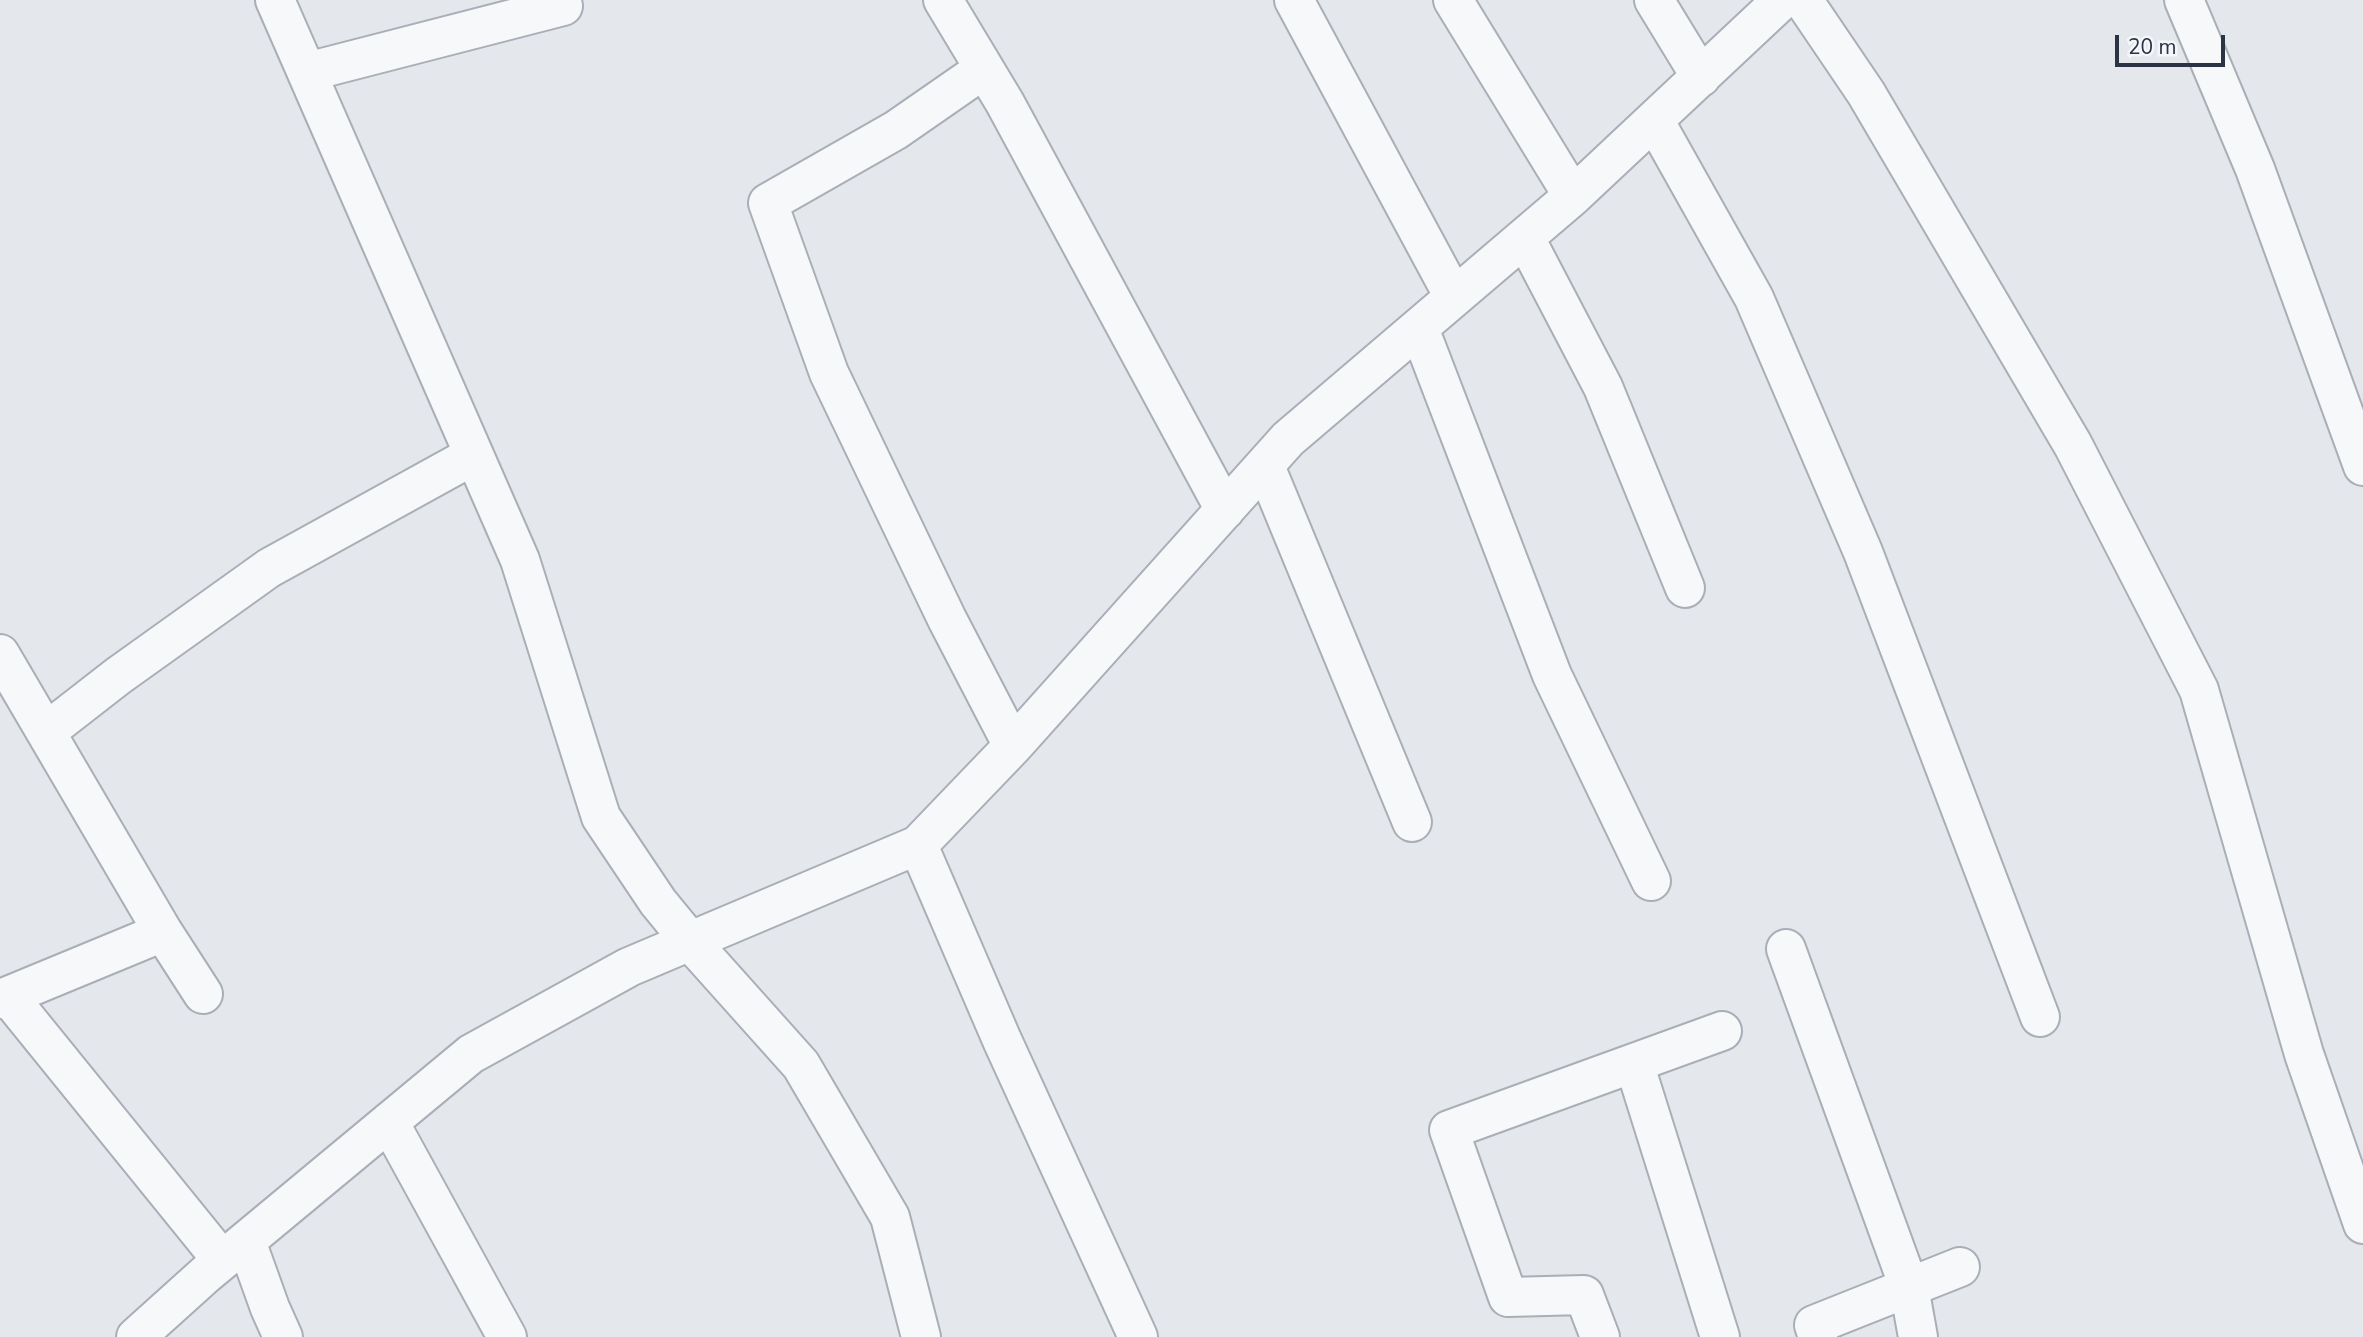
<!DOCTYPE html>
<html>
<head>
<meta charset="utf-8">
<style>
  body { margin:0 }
  #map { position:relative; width:2363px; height:1337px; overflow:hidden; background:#e4e7ec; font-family:"Nunito Sans",sans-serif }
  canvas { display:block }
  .scale { position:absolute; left:2115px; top:35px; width:110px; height:32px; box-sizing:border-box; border:4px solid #2b3445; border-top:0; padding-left:9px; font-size:21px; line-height:24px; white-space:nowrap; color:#2b3445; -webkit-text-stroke:5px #f4f6f9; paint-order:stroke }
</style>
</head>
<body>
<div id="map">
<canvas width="2363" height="1337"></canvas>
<div class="scale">20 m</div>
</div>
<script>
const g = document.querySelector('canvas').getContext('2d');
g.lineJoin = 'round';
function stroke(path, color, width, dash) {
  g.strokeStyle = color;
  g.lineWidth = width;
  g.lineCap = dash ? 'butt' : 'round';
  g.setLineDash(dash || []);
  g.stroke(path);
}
const minor = new Path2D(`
  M275,0L520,560L601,817L658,902L690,941L801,1065L890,1217L921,1337
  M943,0L1005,103L1225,510
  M1294,0L1454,297
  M1453,0L1573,196
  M1654,0L1701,77
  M1803,0L1866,93L2073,445L2199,690L2304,1054L2363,1224
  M2184,0L2255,169L2363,466
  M984,69L896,130L768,203L829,373L947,619L1013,746
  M307,72L563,6
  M1654,120L1754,298L1863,552L2040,1017
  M1525,238L1603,387L1685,588
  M1419,328L1552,675L1651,881
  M1265,466L1412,822
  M0,654L163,932L203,994
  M46,732L118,676L269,568L474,455
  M918,845L1002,1040L1138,1337
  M1786,949L1909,1287L1918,1337
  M8,996L163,932
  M0,999L8,996L222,1260
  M1634,1063L1720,1337
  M389,1122L507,1337
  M246,1241L270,1308L283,1337
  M136,1337L206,1274L471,1054L629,967L918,845L1013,746L1288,439L1573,196L1782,0
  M1600,1337L1584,1295L1508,1297L1449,1130L1722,1031
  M1818,1337L1814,1325L1960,1267`);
stroke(minor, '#a9aeb7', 42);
stroke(minor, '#f7f8fa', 38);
</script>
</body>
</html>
